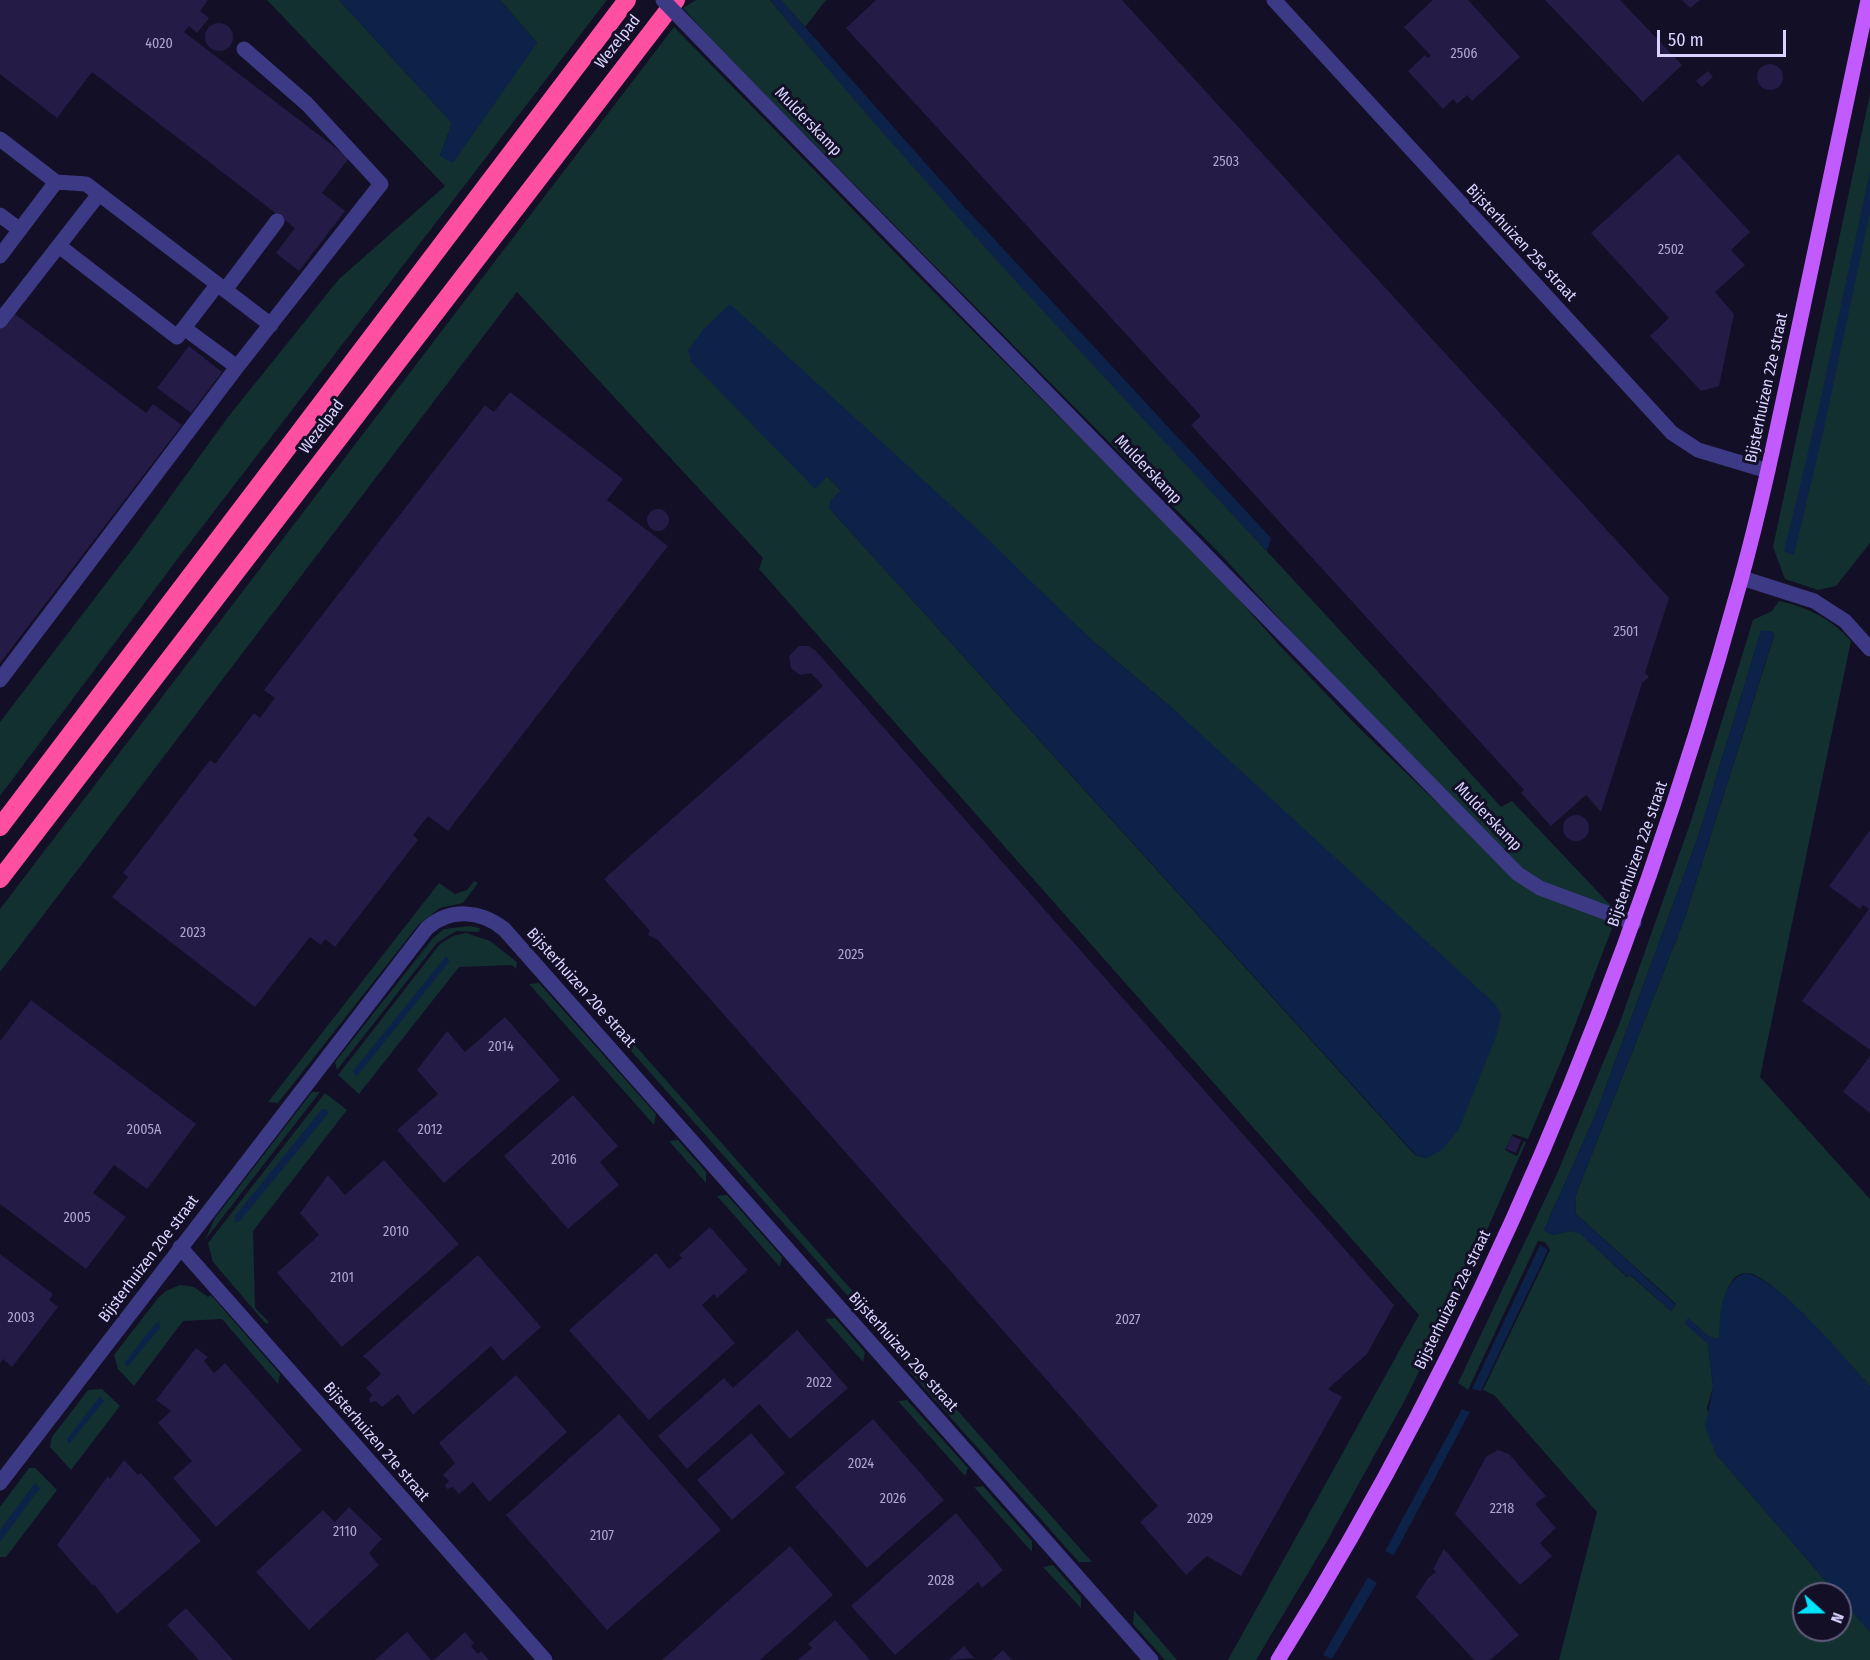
<!DOCTYPE html>
<html>
<head>
<meta charset="utf-8">
<style>
  body { margin:0 }
  #map { position:relative; width:1870px; height:1660px; overflow:hidden; background:#130f26; font-family:"Fira Sans Condensed",sans-serif }
  canvas { display:block }
  .north { position:absolute; left:1792px; top:1582px; width:60px; height:60px; box-sizing:border-box; background:#130f26; border:2px solid #625e7d; border-radius:50%; rotate:111deg; font-size:16px; font-weight:700; line-height:24px; text-align:center; color:#d9d4ff }
  .north::after { content:''; display:block; margin:auto; width:21px; height:27px; background:#00e5ff; clip-path:polygon(50% 0,100% 100%,50% 72%,0 100%) }
  .scale { position:absolute; left:1657px; top:30px; width:129px; height:27px; box-sizing:border-box; border:3px solid #d9d4ff; border-top:0; padding-left:8px; font-size:18px; line-height:21px; white-space:nowrap; color:#d9d4ff; -webkit-text-stroke:4px #130f26; paint-order:stroke }
</style>
</head>
<body>
<div id="map">
<canvas width="1870" height="1660"></canvas>
<div class="north">N</div>
<div class="scale">50 m</div>
</div>
<script>
const g = document.querySelector('canvas').getContext('2d');
g.lineJoin = 'round';
function paint(path, color) {
  g.fillStyle = color;
  g.fill(path, 'evenodd');
}
function stroke(path, color, width, dash) {
  g.strokeStyle = color;
  g.lineWidth = width;
  g.lineCap = dash ? 'butt' : 'round';
  g.setLineDash(dash || []);
  g.stroke(path);
}
function label(font, color, halo, rows, align = 'center') {
  g.font = font + ' "Fira Sans Condensed",sans-serif';
  g.lineWidth = 6;
  g.setLineDash([]);
  g.textBaseline = 'middle';
  g.strokeStyle = halo;
  g.fillStyle = color;
  for (const [text, x, y, turn = 0] of rows) {
    g.save();
    g.translate(x, y);
    g.rotate((+turn || 0) * Math.PI / 180);
    g.textAlign = isNaN(turn) ? turn : align;
    if (halo) g.strokeText(text, 0, 0);
    g.fillText(text, 0, 0);
    g.restore();
  }
}
paint(new Path2D(`
  M267,0H339L452,123L440,156L537,43L500,0H607L179,557L0,796V722L137,543L228,417L339,279L445,186Z
  M696,0H770C832,75 897,146 961,218C1139,416 1323,609 1501,807L1512,801L1615,910L1533,879L1318,661L1223,557L718,47L683,8Z
  M781,0H826L805,27Z
  M674,27L922,280L1209,566L1280,646L1357,726L1516,878L1614,923L1564,1054L1528,1139L1513,1134L1505,1150L1517,1156L1524,1141L1526,1142L1470,1268L1406,1398L1326,1543L1256,1660H1228L1419,1315L759,569L763,558L517,292L0,972V909ZM730,305L1094,642L1179,714L1427,1158L1415,1155L829,508L832,499L841,491L827,476L815,488L780,451L703,330Z
  M1870,94V543L1836,586L1818,590L1785,579L1773,547Z
  M1779,601C1807,607 1832,619 1851,641L1760,1077L1870,1199V1386C1850,1365 1771,1271 1746,1273C1722,1274 1720,1322 1720,1340L1708,1336L1688,1318L1708,1344L1713,1387L1707,1408L1716,1454L1837,1594H1804V1630H1840V1597L1870,1632V1660H1559L1597,1512L1494,1395L1483,1390L1550,1250L1545,1242L1538,1241L1468,1390L1458,1383L1556,1176L1620,1022L1691,821L1753,620L1772,611ZM1761,631H1772L1774,636L1684,920L1575,1197L1576,1214L1676,1304L1671,1311L1630,1275L1627,1277L1580,1233L1570,1231L1553,1235L1544,1230L1595,1116L1698,837Z
  M474,881L478,883L463,903L440,908L419,924L278,1103L268,1102L439,883L455,894L467,890Z
  M470,926L480,928L479,932L456,931L437,943L337,1070L335,1062L433,938L444,929Z
  M466,933L490,941L517,962L516,969L512,965L459,967L359,1094L338,1075L440,944L453,936Z
  M539,983L656,1114L654,1125L529,984Z
  M603,1009L864,1304L854,1303L601,1017Z
  M312,1092H320L205,1240L215,1218Z
  M325,1093L347,1110L253,1231L255,1308L269,1322L266,1324L213,1262L208,1243Z
  M678,1140L706,1172V1183L669,1141Z
  M727,1195L782,1257L780,1267L717,1196Z
  M180,1285L194,1287L208,1297L211,1295L280,1374L278,1384L222,1319L183,1321L134,1386L118,1369L114,1355L158,1298L166,1291Z
  M835,1318L865,1352L863,1362L825,1319Z
  M910,1357L1092,1562H1079L910,1372Z
  M102,1389L120,1406L71,1470L50,1447L52,1437L88,1390Z
  M907,1400L968,1468L965,1476L898,1401Z
  M29,1468H35L57,1490L6,1557H0V1507Z
  M983,1486L1032,1541V1552L974,1487Z
  M1053,1565L1081,1597V1608L1043,1567Z
  M1134,1610L1177,1660H1165L1133,1624Z`), '#12302f');
paint(new Path2D(`
  M339,0H500L537,43L453,163L440,156L452,123Z
  M770,0H781L959,201L1271,538L1267,551C1098,371 927,190 770,0Z
  M1870,171V213L1823,433L1794,555L1784,551L1818,411Z
  M730,304L975,527L1094,642L1179,714L1495,1004L1501,1014L1497,1034L1459,1129L1443,1149L1427,1158L1416,1155L829,508L832,499L841,491L827,476L815,489L691,362L688,350L703,330Z
  M1761,631H1772L1774,635L1684,920L1575,1197L1576,1214L1676,1305L1671,1311L1631,1275L1628,1277L1580,1234L1570,1231L1553,1235L1544,1230L1595,1116L1698,837Z
  M446,956L450,961L356,1077L353,1071Z
  M322,1109H327L328,1114L239,1222H235V1216Z
  M1540,1245L1548,1250L1481,1391L1472,1389Z
  M1745,1273C1780,1278 1844,1358 1870,1386V1632L1716,1454L1705,1427L1713,1387L1708,1344L1684,1323L1688,1318L1708,1336L1719,1339C1720,1315 1720,1283 1745,1273Z
  M159,1322L160,1328L127,1367L125,1362L155,1324Z
  M100,1396L104,1401L69,1444L67,1439Z
  M1462,1409L1470,1412L1394,1555L1385,1551Z
  M35,1483L40,1488L0,1542V1530Z
  M1368,1577L1377,1583L1332,1659L1323,1655Z`), '#0c2248');
paint(new Path2D(`
  M0,0H208L200,11L209,18L197,33L189,26L184,32L349,158L322,193L345,211L299,271L276,253L295,228L92,72L57,118L0,74Z
  M876,0H1122L1669,598L1645,673L1649,677L1642,683L1601,812L1586,795L1551,826L1521,793L1524,790L1191,425L1201,416L846,28Z
  M1433,0H1468L1520,57L1472,101L1467,95L1457,104L1453,99L1443,109L1408,71L1425,55L1428,58L1431,56L1404,27Z
  M1545,0H1620L1682,65L1643,102Z
  M1682,0H1700L1690,8Z
  M205 37a14 14 0 1 1 28 0a14 14 0 1 1-28 0Z
  M1757 77a13 13 0 1 1 26 0a13 13 0 1 1-26 0Z
  M1708,71L1713,77L1702,87L1696,81Z
  M1678,154L1750,232L1731,250L1745,265L1715,292L1734,314L1719,386L1701,391L1650,336L1669,318L1591,233Z
  M11,311L146,413L153,404L182,425L0,663V325Z
  M189,346L222,372L191,413L157,388Z
  M510,392L623,479L607,500L668,546L448,831L428,816L413,835L418,840L335,947L325,939L321,945L310,937L255,1007L112,897L128,877L123,873L210,760L215,764L254,713L260,718L275,698L264,690L485,405L494,412Z
  M647 520a11 11 0 1 1 22 0a11 11 0 1 1-22 0Z
  M799,646H808L815,650L1394,1305L1367,1354L1328,1389L1342,1397L1241,1576L1207,1556L1186,1575L1140,1522L1158,1506L658,940L648,935L650,931L604,879L823,686L811,673L800,675L791,668L789,656Z
  M1563 828a13 13 0 1 1 26 0a13 13 0 1 1-26 0Z
  M1870,830V1050L1802,1001L1869,909L1863,905L1860,909L1829,886Z
  M31,1000L196,1124L147,1189L114,1165L93,1193L126,1217L86,1269L0,1204V1041Z
  M505,1017L560,1080L444,1183L397,1130L438,1094L417,1070L447,1031L465,1052Z
  M1870,1056V1113L1843,1092Z
  M573,1095L618,1146L600,1162L619,1185L568,1229L504,1156Z
  M1512,1136L1521,1140L1516,1153L1506,1149Z
  M384,1160L459,1244L342,1347L277,1273L319,1235L300,1213L328,1175L345,1195Z
  M710,1227L748,1270L717,1298L714,1294L702,1305L735,1343L649,1420L569,1330L656,1253L669,1269L682,1258L679,1255Z
  M0,1254L53,1294L49,1300L58,1307L12,1367L3,1359L0,1364Z
  M478,1255L541,1327L503,1361L491,1346L413,1415L398,1394L382,1407L376,1401L370,1403L369,1399L372,1395L366,1388L381,1374L366,1358L362,1357Z
  M797,1330L848,1388L790,1439L759,1404L687,1469L658,1436L724,1378L733,1388Z
  M196,1348L208,1357L204,1361L214,1373L225,1363L302,1450L216,1527L173,1478L192,1461L158,1423L171,1411L156,1400Z
  M516,1375L567,1432L489,1502L473,1482L459,1494L453,1487L447,1489L445,1485L449,1481L443,1475L455,1463L439,1443Z
  M619,1414L721,1530L607,1630L506,1515Z
  M873,1419L944,1500L867,1568L795,1487Z
  M751,1433L785,1473L732,1520L697,1480Z
  M1498,1450L1509,1454L1546,1496L1535,1504L1556,1528L1540,1543L1552,1556L1520,1585L1455,1514L1486,1457Z
  M124,1460L138,1475L141,1473L201,1541L117,1614L94,1584L93,1586L57,1545L108,1476L110,1479Z
  M349,1507L382,1539L369,1553L379,1565L309,1630L256,1572L323,1510L335,1522Z
  M956,1513L1003,1570L982,1588L978,1582L895,1655L851,1606Z
  M790,1546L833,1595L760,1660H662Z
  M1444,1549L1519,1635L1490,1660H1474L1416,1597L1428,1578L1436,1572L1433,1569Z
  M186,1608L233,1660H199L167,1625Z
  M835,1620L870,1660H798L812,1648L808,1644Z
  M407,1632L431,1660H375Z
  M465,1632L474,1643L471,1646L478,1654L481,1651L489,1660H434Z
  M964,1646L974,1658L949,1660Z
  M1003,1650L1012,1660H992Z`), '#241b47');
stroke(new Path2D(`
  M1274,0L1672,433L1698,450L1768,471
  M722,61L1518,874L1540,888L1634,923
  M0,139L56,182L86,184L271,325
  M0,215L20,230
  M59,246L177,337L217,285
  M0,256L56,182
  M225,290L277,221
  M0,321L99,194
  M184,328L237,367
  M1742,578L1814,601L1845,621L1870,649
  M0,680L237,367L381,184L307,104L244,49
  M180,1247L545,1660
  M0,1483L427,928C450,908 480,910 504,929L1151,1660`), '#3d3a85', 15);
stroke(new Path2D(`
  M1278,1660C1486,1327 1636,961 1740,583C1763,500 1780,415 1798,331C1821,221 1845,110 1868,0`), '#c25bff', 15);
stroke(new Path2D(`
  M0,827L627,0
  M0,879L676,0`), '#ff4fa3', 18);
stroke(new Path2D(`
  M663,0L722,61`), '#3d3a85', 15);
label('14px', '#aca6d1', null, [
  ["4020",159,44],
  ["2506",1464,54],
  ["2503",1226,162],
  ["2502",1671,250],
  ["2501",1626,632],
  ["2023",193,933],
  ["2025",851,955],
  ["2014",501,1047],
  ["2005A",144,1130],
  ["2012",430,1130],
  ["2016",564,1160],
  ["2005",77,1218],
  ["2010",396,1232],
  ["2101",342,1278],
  ["2003",21,1318],
  ["2027",1128,1320],
  ["2022",819,1383],
  ["2024",861,1464],
  ["2026",893,1499],
  ["2218",1502,1509],
  ["2029",1200,1519],
  ["2110",345,1532],
  ["2107",602,1536],
  ["2028",941,1581]
]);
label('16px', '#d9d4ff', '#130f26', [
  ["Wezelpad",618,42,-52],
  ["Mulderskamp",808,122,46],
  ["Bijsterhuizen 25e straat",1521,243,47],
  ["Bijsterhuizen 22e straat",1767,388,-78],
  ["Wezelpad",322,427,-53],
  ["Mulderskamp",1148,470,46],
  ["Mulderskamp",1488,817,46],
  ["Bijsterhuizen 22e straat",1638,854,-71],
  ["Bijsterhuizen 20e straat",581,988,48],
  ["Bijsterhuizen 20e straat",149,1259,-53],
  ["Bijsterhuizen 22e straat",1453,1300,-64],
  ["Bijsterhuizen 20e straat",903,1352,48],
  ["Bijsterhuizen 21e straat",376,1442,49]
]);
</script>
</body>
</html>
